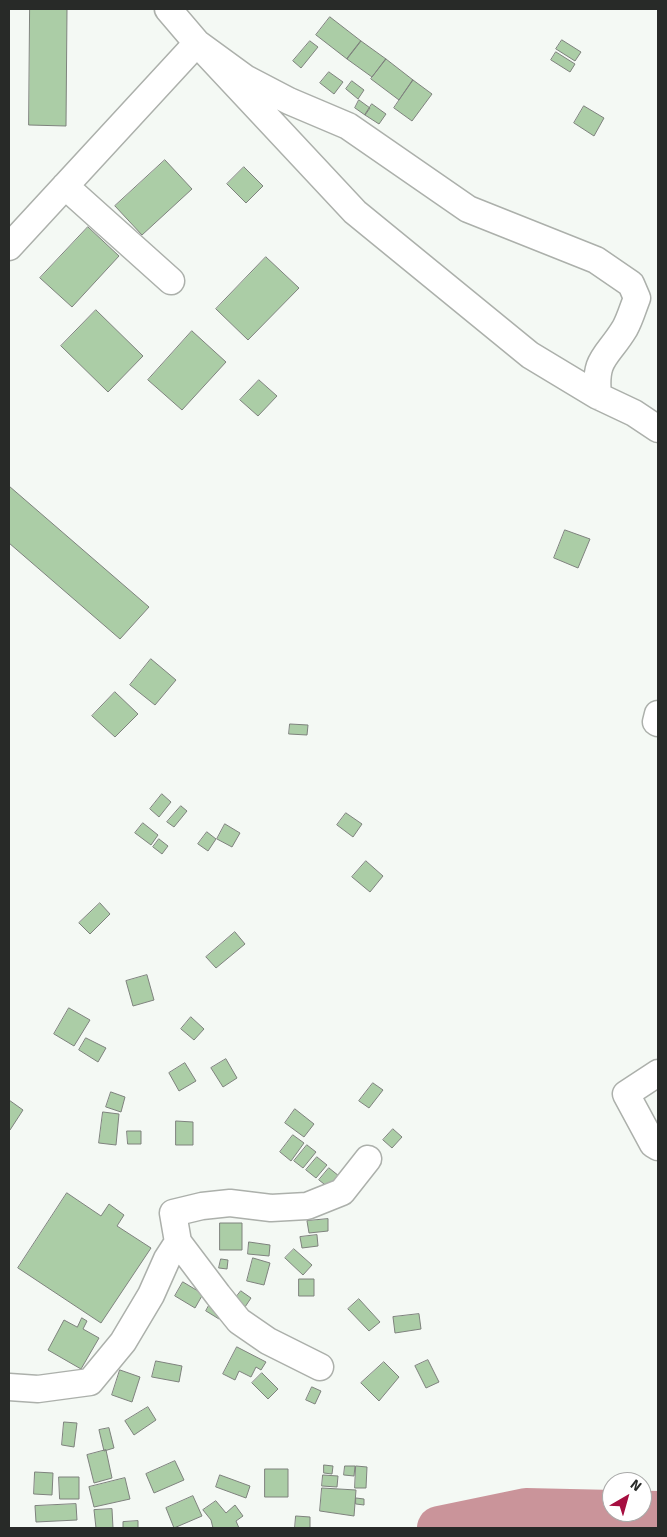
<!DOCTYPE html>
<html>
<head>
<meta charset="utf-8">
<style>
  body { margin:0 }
  #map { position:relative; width:667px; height:1537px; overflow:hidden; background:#f4f9f4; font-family:Signika,sans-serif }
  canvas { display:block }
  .frame { position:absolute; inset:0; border:10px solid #282a28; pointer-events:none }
  .north { position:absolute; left:602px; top:1472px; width:50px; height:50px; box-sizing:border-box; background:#fff; border:1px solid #a9aaa9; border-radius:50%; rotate:38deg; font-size:14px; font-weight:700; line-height:20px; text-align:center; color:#282a28 }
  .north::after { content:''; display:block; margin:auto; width:18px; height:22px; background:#a60e40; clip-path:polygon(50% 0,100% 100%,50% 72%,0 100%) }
</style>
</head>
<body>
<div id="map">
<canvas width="667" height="1537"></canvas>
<div class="frame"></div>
<div class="north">N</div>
</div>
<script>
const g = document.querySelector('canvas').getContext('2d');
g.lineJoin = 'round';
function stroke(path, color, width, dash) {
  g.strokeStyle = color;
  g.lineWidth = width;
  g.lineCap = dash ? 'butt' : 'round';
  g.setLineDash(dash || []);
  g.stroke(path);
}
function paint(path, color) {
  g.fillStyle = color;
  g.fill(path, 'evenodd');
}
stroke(new Path2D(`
  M439,1528L526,1510L658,1513`), '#ca949a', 44);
const building = new Path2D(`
  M30,9H67L66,126L29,125Z
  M330,17L361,41L347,59L316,35Z
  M562,40L581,52L575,61L556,49Z
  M310,41L318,47L301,68L293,61Z
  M361,41L386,59L372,77L347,59Z
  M556,52L575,64L570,72L551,60Z
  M386,59L413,80L399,100L371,79Z
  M329,72L343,82L334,94L320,83Z
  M413,80L432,94L412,121L394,108Z
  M352,81L364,90L358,99L346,89Z
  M359,100L370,108L365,115L355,108Z
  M372,104L386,114L379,124L365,115Z
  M584,106L604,118L594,136L574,123Z
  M165,160L192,189L142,235L115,206Z
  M244,167L263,186L246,203L227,184Z
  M88,227L119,256L72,307L40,278Z
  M266,257L299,288L248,340L216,309Z
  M96,310L143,356L108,392L61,346Z
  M192,331L226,362L182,410L148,380Z
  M259,380L277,396L258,416L240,400Z
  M9,486L149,607L120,639L9,543Z
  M565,530L590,539L578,568L554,558Z
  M151,659L176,680L155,705L130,685Z
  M115,692L138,714L115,737L92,716Z
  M290,724L308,725L307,735L289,734Z
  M162,794L171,802L159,817L150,809Z
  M181,806L187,811L174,827L167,822Z
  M346,813L362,824L353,837L337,825Z
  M143,823L158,835L151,845L135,833Z
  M225,824L240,833L232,847L217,839Z
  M207,832L216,839L208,851L198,844Z
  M159,839L168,846L162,854L153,847Z
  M366,861L383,876L370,892L352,877Z
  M100,903L110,914L90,934L79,923Z
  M235,932L245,944L216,968L206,957Z
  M147,975L154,1000L133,1006L126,981Z
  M69,1008L90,1020L74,1046L54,1034Z
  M191,1017L204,1029L194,1040L181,1029Z
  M86,1038L106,1048L98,1062L79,1050Z
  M226,1059L237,1078L223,1087L211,1068Z
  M185,1063L196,1081L179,1091L169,1073Z
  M373,1083L383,1090L369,1108L359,1101Z
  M111,1092L125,1097L121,1112L106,1107Z
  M9,1100L23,1110L10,1130L9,1129Z
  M295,1109L314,1124L304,1137L285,1123Z
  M103,1112L119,1114L116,1145L99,1143Z
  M176,1121L193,1122V1145H176Z
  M393,1129L402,1137L392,1148L383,1140Z
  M127,1131H141V1144H128Z
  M293,1135L304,1143L291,1161L280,1152Z
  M307,1145L316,1152L303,1168L294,1161Z
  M317,1157L327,1165L316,1178L306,1170Z
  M329,1168L339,1176L329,1188L319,1180Z
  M67,1193L101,1216L109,1204L124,1215L117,1226L151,1248L101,1323L18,1268Z
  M328,1219V1231L309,1233L307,1221Z
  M220,1223H242V1250H220Z
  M317,1235L318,1246L302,1248L300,1237Z
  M249,1242L270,1245L269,1256L248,1254Z
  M294,1249L312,1265L303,1275L285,1258Z
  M253,1258L270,1263L264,1285L247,1281Z
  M221,1259L228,1260L227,1269L219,1268Z
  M299,1279H314V1296H299Z
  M183,1282L203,1294L195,1308L175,1296Z
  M241,1291L251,1298L245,1307L234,1300Z
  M359,1299L380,1322L369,1331L348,1309Z
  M211,1302L224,1311L219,1319L206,1311Z
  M419,1314L421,1329L395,1333L393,1317Z
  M82,1318L87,1321L83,1329L99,1338L81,1369L48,1350L64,1320L77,1327Z
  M237,1347L266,1362L261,1370L256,1367L251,1377L239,1371L235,1380L223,1374Z
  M428,1360L439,1382L426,1388L415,1366Z
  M156,1361L182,1366L179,1382L152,1377Z
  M384,1362L399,1377L379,1401L361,1383Z
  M120,1370L140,1377L132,1402L112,1395Z
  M262,1373L278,1389L268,1399L252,1383Z
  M312,1387L321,1391L315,1404L306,1400Z
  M148,1407L156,1420L134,1435L125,1421Z
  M64,1422L77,1423L74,1447L62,1445Z
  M109,1428L114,1448L104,1451L99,1430Z
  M106,1450L112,1478L94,1483L87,1455Z
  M175,1461L184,1480L154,1493L146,1474Z
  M324,1465L333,1466L332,1474L324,1473Z
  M345,1466H355L354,1476L344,1475Z
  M356,1466L367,1467L366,1488H355Z
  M265,1469H288V1497H265Z
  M35,1472L53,1473L52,1495L34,1494Z
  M220,1475L250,1486L246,1498L216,1487Z
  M323,1475L338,1476L337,1487L322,1486Z
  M59,1477H79V1499H60Z
  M125,1478L130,1499L94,1507L89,1487Z
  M322,1488L356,1490L354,1516L320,1511Z
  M193,1496L202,1516L174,1528L166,1508Z
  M356,1498L364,1499V1505L356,1504Z
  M216,1501L226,1513L235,1505L243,1516L236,1521L239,1528H213L211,1520L203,1510Z
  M76,1504L77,1520L36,1522L35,1506Z
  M112,1509L113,1528H96L94,1510Z
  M296,1516L310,1517V1528H295Z
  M138,1521V1528H123V1522Z`);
paint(building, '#abcda6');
stroke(building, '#7e827d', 1);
const minor = new Path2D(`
  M168,9L197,43L245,78L289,101L348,126L468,209L596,260L631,284L637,298C633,308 630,319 625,328C607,358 594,357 598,396L634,413L658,429
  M65,186L171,281
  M9,247L197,43L355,212L530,355L598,396
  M658,714L656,722L658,723
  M658,1073L626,1094L653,1144L658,1147
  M320,1367L268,1341L239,1321L218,1295L178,1242L173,1213L202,1206L230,1203L271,1208L307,1206L342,1192L368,1159
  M9,1387L38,1389L90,1382L123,1342L151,1295L167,1259L178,1242`);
stroke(minor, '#acb0ab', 29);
stroke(minor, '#fff', 26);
</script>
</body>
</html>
